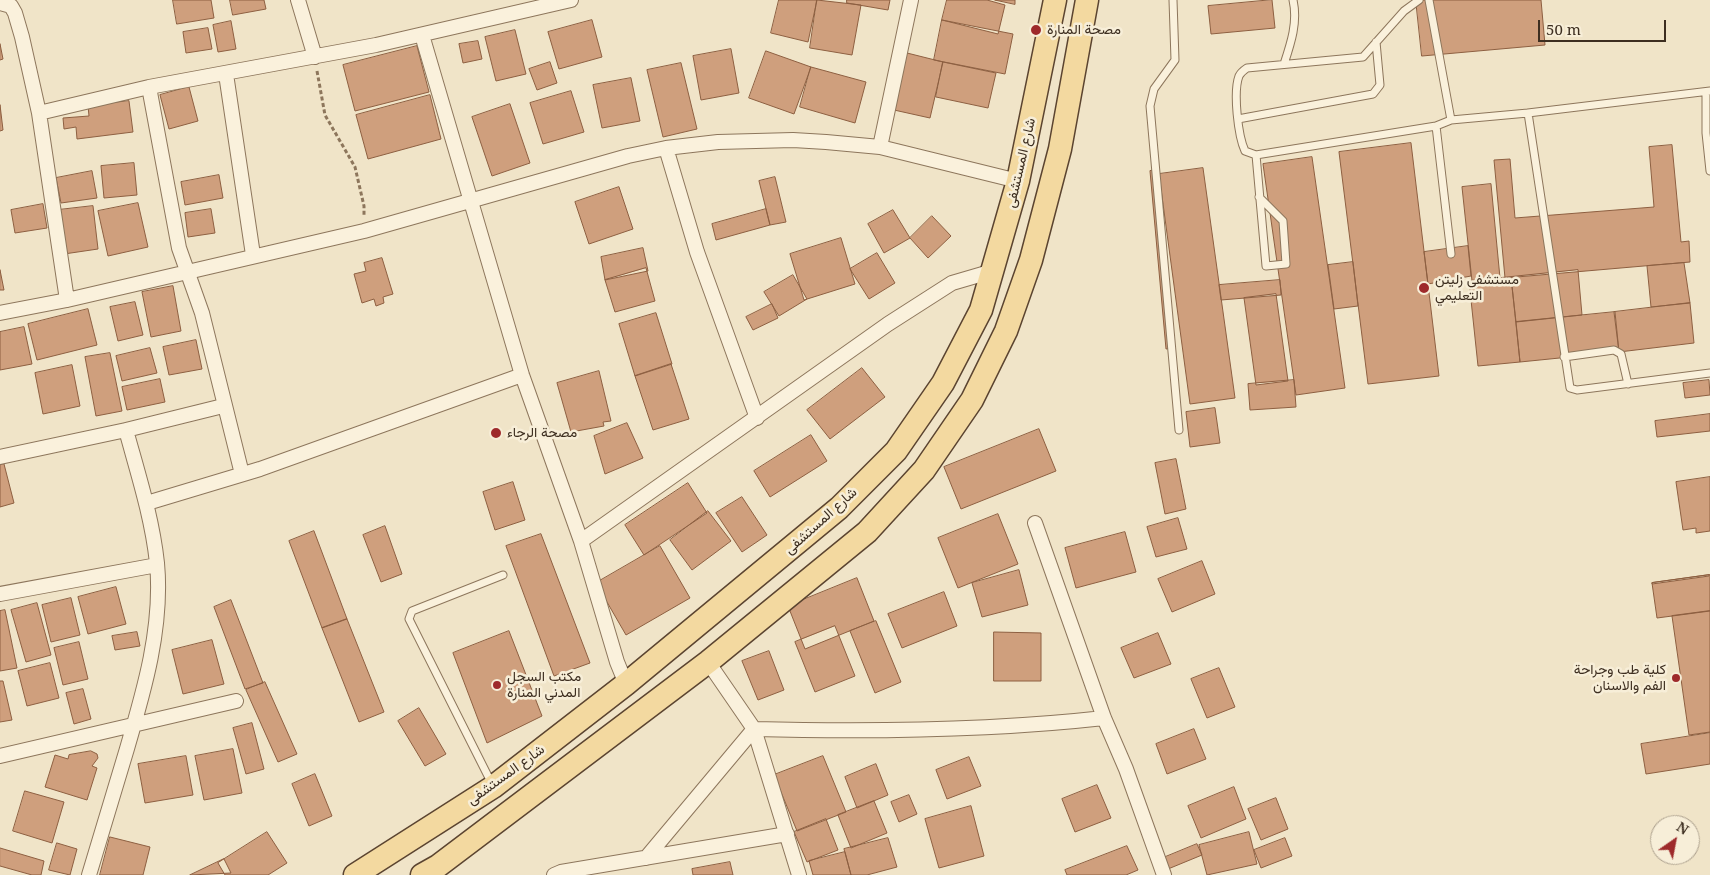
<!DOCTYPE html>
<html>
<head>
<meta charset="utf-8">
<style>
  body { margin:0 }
  #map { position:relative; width:1710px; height:875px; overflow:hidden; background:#f0e4c8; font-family:"Noto Serif",serif }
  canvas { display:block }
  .north { position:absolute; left:1650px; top:815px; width:50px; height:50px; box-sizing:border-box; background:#f7eed8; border:1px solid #ada18e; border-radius:50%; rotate:33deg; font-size:14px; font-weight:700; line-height:20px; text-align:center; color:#3d2e20 }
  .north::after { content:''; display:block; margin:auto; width:18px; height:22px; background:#9e2a2b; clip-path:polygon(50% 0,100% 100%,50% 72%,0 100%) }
  .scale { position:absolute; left:1538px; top:20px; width:128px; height:22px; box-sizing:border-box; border:2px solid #3d2e20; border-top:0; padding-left:6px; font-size:15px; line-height:18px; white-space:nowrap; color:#3d2e20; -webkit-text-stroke:4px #f7eed8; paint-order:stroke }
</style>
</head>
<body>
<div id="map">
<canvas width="1710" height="875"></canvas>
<div class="north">N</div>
<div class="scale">50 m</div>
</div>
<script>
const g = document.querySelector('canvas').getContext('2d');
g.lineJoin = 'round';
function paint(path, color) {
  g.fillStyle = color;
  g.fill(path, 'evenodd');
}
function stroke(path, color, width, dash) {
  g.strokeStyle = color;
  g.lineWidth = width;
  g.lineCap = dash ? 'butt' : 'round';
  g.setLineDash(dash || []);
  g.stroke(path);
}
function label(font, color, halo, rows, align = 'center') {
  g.font = font + ' "Noto Serif",Vazirmatn,serif';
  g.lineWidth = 5;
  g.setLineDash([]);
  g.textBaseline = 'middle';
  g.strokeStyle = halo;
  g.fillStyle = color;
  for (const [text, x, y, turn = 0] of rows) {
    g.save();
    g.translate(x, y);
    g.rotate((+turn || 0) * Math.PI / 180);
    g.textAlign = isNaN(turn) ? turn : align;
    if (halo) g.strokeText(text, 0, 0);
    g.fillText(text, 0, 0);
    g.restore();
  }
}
const building = new Path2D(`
  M173,0H211L214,18L177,24Z
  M230,0H264L266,9L233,15Z
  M779,0H817L808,42L771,33Z
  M817,0L861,5L852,55L810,48Z
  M847,0H890L888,10L847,3Z
  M947,0H987L1005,5L998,34L942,20Z
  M995,0H1015V4Z
  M1272,0L1275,28L1211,34L1208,6Z
  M1416,0H1541L1545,45L1422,56Z
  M592,20L602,57L559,69L548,32Z
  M942,20L1013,34L1005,74L934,60Z
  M231,21L236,49L218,52L213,25Z
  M208,28L212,49L186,53L183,32Z
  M515,30L526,74L496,81L485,37Z
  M478,41L482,59L463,63L459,44Z
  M0,44L3,59L0,60Z
  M417,46L429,92L355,111L343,65Z
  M731,49L739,93L701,100L693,56Z
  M766,51L811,67L794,114L749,98Z
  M907,53L943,62L930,118L894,110Z
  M550,62L557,83L537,90L529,69Z
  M943,62L996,73L988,108L936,97Z
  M681,63L697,129L663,137L647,70Z
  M811,67L866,82L855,123L800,107Z
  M631,78L640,121L602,128L593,85Z
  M189,87L198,121L169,129L160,95Z
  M571,91L584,132L543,144L530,103Z
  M430,95L441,139L368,159L356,115Z
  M129,101L133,132L77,139L76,127L64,129L63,118L89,116L88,106Z
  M510,104L530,163L492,176L472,117Z
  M0,105L3,130L0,131Z
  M1411,143L1439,376L1368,384L1339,152Z
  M1672,145L1681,242L1689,241L1690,262L1505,278L1494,160L1510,159L1515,218L1654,207L1649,147Z
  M1312,157L1345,388L1296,395L1263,164Z
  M134,163L137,195L104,198L101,166Z
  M1203,168L1235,398L1190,404L1159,174Z
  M1155,170L1172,348L1166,349L1150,171Z
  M92,171L97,198L61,203L56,178Z
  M219,175L223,198L185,205L181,182Z
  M775,177L786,222L770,225L759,181Z
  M1491,184L1500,278L1472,281L1462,187Z
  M619,187L633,229L589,244L575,202Z
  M138,203L148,247L108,256L98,211Z
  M43,204L47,228L15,233L11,210Z
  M93,206L98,249L64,254L58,210Z
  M211,209L215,233L188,237L185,213Z
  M766,209L770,225L716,240L712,224Z
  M893,210L910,238L884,253L868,224Z
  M932,216L951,236L928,258L910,238Z
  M841,238L855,284L804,300L790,254Z
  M1468,246L1471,276L1428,284L1424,252Z
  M643,248L648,271L605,280L601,257Z
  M877,253L895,283L869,299L850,269Z
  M382,258L393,294L383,297L384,303L376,306L374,299L362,303L354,274L366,271L364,263Z
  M1353,262L1358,306L1334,309L1328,265Z
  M1684,263L1690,303L1651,307L1647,266Z
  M646,268L655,301L615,312L605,280Z
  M0,270L4,290H0Z
  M1578,270L1582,315L1516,322L1511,277Z
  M793,275L807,299L779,316L764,292Z
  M1511,277L1520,362L1478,366L1469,281Z
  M1280,280L1281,295L1221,300L1219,285Z
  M173,286L181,331L151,337L142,292Z
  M1276,294L1288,381L1256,385L1244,298Z
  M135,302L143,335L118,341L110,307Z
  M1690,303L1694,343L1619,352L1614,312Z
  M772,304L778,318L753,330L746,317Z
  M88,309L97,345L37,360L28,324Z
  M1615,312L1619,352L1520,362L1516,322Z
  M656,313L672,364L635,376L619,324Z
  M24,327L32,364L0,370V332Z
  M196,340L202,369L169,375L163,347Z
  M150,348L157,373L122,381L116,356Z
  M110,353L122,411L96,416L85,357Z
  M671,364L689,419L653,430L635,376Z
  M72,365L80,406L43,414L35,373Z
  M862,368L885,397L830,439L807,410Z
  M599,371L611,421L603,422L604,426L571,432L557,383Z
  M160,379L165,402L127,410L122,387Z
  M1294,380L1296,407L1250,410L1248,384Z
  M1709,380L1710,395L1685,398L1683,383Z
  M1215,408L1220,443L1190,447L1186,412Z
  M1710,414V431L1657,437L1655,421Z
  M627,423L643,458L605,474L594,436Z
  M1039,429L1056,471L961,509L944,467Z
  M811,435L827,461L770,497L754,471Z
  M1176,459L1186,509L1165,514L1155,463Z
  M4,464L14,503L0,507V465Z
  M1710,477V531L1696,533V528L1683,530L1676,482Z
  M513,482L525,520L495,530L483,492Z
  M688,483L707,513L644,555L625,525Z
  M742,497L767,535L742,552L716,513Z
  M708,511L731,541L692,570L670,540Z
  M998,514L1018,564L958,588L938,538Z
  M1178,518L1187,549L1156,557L1147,527Z
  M385,526L402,574L381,582L363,535Z
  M314,531L347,619L322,628L289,541Z
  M1125,532L1136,572L1076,588L1065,548Z
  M541,534L590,663L554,676L506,546Z
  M660,546L690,598L626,635L596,583Z
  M1202,561L1215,594L1172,612L1158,579Z
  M1019,570L1028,605L982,617L972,583Z
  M1709,575V576L1652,584V583Z
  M1710,575V611L1657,618L1652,583Z
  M857,578L874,621L805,649L788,606Z
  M116,587L126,624L88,634L78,597Z
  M944,592L957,626L902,648L888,614Z
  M71,598L80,635L51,642L42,605Z
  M231,600L263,683L245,689L214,607Z
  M37,603L51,655L26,662L11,610Z
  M5,610L17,668L0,671V611Z
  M1710,611V732L1689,735L1672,616Z
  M347,619L384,712L359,722L322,628Z
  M876,621L901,682L875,693L850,631Z
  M835,626L855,676L815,692L795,642Z
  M509,631L542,716L487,743L453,653Z
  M137,632L140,646L115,650L112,636Z
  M994,632L1041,633V681H994Z
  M1158,633L1171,664L1134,678L1121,648Z
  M212,640L224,684L183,694L172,650Z
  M79,642L88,679L63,685L54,648Z
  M769,651L784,690L758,700L742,661Z
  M50,663L59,698L27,706L18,671Z
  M1219,668L1235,707L1207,718L1191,679Z
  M0,681H3L12,720L0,722Z
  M265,682L297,754L278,762L246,690Z
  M83,689L91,719L74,724L66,693Z
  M419,708L446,754L425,766L398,721Z
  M252,723L264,769L246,774L233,728Z
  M1194,729L1206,759L1167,774L1156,744Z
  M1710,733V764L1646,774L1641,744Z
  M233,749L242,793L204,800L195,756Z
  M91,751L97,754L98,758L92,766L97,768L87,800L45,787L55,755L68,759L69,755Z
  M186,756L193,795L145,803L138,764Z
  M823,756L846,812L797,831L774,775Z
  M969,757L981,786L947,799L936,770Z
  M876,764L888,795L857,808L845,777Z
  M315,774L332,816L309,826L292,784Z
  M1097,785L1111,818L1075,832L1062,799Z
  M1234,787L1246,819L1201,838L1188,806Z
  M25,791L64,802L52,843L13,831Z
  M909,795L917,814L899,822L891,802Z
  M1276,798L1288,829L1261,840L1248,809Z
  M874,801L887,833L851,848L838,815Z
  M971,806L984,856L939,868L925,819Z
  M826,819L838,850L807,862L794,832Z
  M267,832L287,863L268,875H225L218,863Z
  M1249,832L1257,864L1207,875L1199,845Z
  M110,837L150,847L143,875H100Z
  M888,838L897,867L867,875H851L844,849Z
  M1285,838L1292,856L1261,868L1254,850Z
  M57,843L77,849L70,875L49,870Z
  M1197,844L1202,855L1168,869L1163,858Z
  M1127,846L1138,870L1126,875H1067L1065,870Z
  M0,848L44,861L41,875H32L0,866Z
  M845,852L851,875H813L809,861Z
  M224,859L231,873L190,875Z
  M730,862L733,875H693L692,869Z`);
paint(building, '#cf9f7d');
stroke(building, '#8d5f41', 1);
const service = new Path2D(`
  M1173,0L1175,60L1154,89L1150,106L1179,430
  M1419,0L1404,11L1363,57L1247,68C1244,70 1241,72 1239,76C1233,92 1238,136 1245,151L1256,155L1436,126L1451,120L1528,113L1710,91
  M1429,0L1451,120
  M1284,64C1291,43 1298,22 1293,0
  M1706,92V133L1710,171
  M1528,113L1570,388L1577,390L1710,373
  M1238,119L1373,94L1380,85L1376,42
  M1436,126L1451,254
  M1256,155L1266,266L1286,264L1283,221L1259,197
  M1564,357L1614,350L1621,354L1628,384
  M492,784L409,619L412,611L503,575`);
const minor = new Path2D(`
  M298,0L315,57
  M0,3L11,6L15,13L22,37L39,113L67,300
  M422,35L522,375L581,541L617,662L626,684
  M226,74L253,255
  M149,87L179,248L202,313L242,474
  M39,113L149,87L376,45L571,0
  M880,147L911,0
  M666,148L697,252L757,418
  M0,313L67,300L364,231L628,156L666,148L718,142L793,140L826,142L880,147L1018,181
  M0,457L126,430L223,406
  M147,503L260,469L522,375
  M1035,523L1104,718L1126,769L1164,875
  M581,541L888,324L952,283L993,271
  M0,594L157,565
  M708,662L754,729L799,875
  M0,756L236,701
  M646,858L754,729C871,732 988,731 1104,718
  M89,875C101,834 114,793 126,752C144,691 163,627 157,563C152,517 138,474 126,430
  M554,875L561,872L787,834`);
const primary = new Path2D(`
  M355,875L493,787L626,684L839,508L896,451L943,383L981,310L1018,181L1055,0
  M422,875L438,866L708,662L867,532L924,470L972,400L1006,331L1031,260L1060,149L1087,0`);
stroke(service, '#8d765c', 9);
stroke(minor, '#8d765c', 16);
stroke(primary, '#5b4430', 25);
stroke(new Path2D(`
  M317,71L325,115L355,167L364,206V217`), '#8d765c', 3, [4, 2.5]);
stroke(service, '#faf1dc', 7);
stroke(minor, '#faf1dc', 14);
stroke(primary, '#f3d9a0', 22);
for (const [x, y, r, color] of [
  [1036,30,6,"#9e2a2b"],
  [1424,288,6,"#9e2a2b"],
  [496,433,6,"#9e2a2b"],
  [1676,678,5,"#9e2a2b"],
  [497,685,5,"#9e2a2b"]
]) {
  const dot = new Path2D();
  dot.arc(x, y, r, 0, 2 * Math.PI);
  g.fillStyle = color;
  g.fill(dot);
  stroke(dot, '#f7eed8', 2);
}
label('14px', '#3d2e20', '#f7eed8', [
  ["مصحة المنارة",1047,30],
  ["مستشفى زليتن",1435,280],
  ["التعليمي",1435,296],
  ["مصحة الرجاء",507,433],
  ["كلية طب وجراحة",1666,670,"right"],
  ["الفم والاسنان",1666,686,"right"],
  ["مكتب السجل",507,677],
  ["المدني المنارة",507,693]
], 'left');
label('14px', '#3d2e20', '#f7eed8', [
  ["شارع المستشفى",1021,163,-77],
  ["شارع المستشفى",821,521,-42],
  ["شارع المستشفى",506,775,-36]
]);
</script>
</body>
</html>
